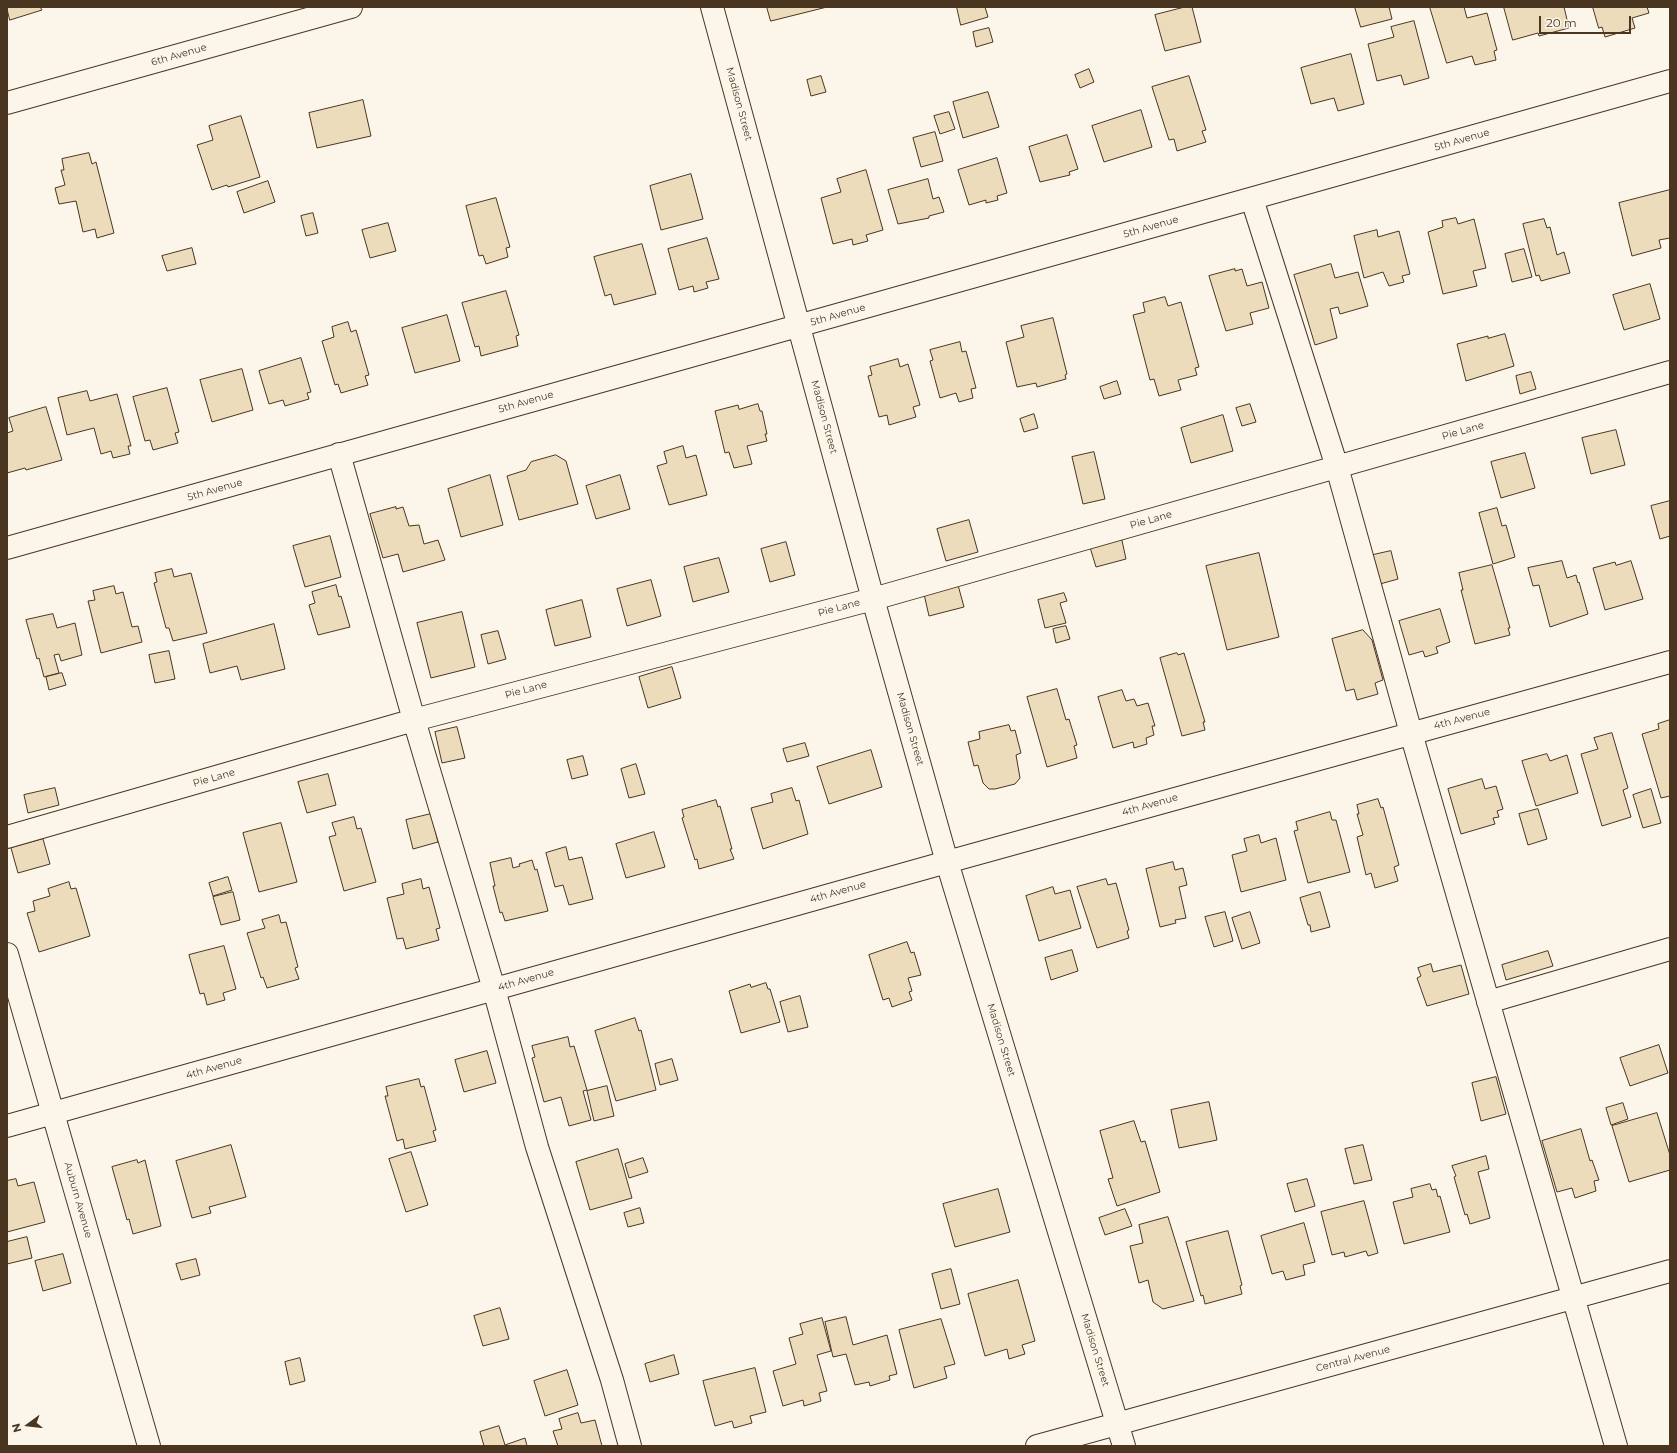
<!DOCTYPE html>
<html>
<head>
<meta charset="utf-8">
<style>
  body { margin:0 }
  #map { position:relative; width:1677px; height:1453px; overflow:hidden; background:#fbf6e9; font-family:Montserrat,sans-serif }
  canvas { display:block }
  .frame { position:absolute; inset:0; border:8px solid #4a3520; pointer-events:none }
  .north { position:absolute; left:8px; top:1405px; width:40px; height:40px; -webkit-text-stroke:3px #fbf6e9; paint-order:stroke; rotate:255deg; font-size:11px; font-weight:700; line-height:16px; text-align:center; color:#4a3520 }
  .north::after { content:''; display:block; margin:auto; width:14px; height:18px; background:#4a3520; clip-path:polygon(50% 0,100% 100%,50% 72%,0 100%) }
  .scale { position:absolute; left:1539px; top:16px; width:92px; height:18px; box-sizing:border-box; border:2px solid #4a3520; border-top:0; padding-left:5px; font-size:12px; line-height:14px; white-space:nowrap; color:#4a3520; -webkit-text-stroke:3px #fbf6e9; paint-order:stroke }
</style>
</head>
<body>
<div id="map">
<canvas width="1677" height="1453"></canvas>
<div class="frame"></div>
<div class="north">N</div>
<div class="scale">20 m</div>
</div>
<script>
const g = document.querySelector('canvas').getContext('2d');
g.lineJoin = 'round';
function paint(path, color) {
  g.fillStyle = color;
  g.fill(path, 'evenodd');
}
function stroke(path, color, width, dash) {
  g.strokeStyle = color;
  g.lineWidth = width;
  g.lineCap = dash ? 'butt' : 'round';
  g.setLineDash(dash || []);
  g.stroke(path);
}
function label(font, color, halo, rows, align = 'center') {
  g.font = font + ' Montserrat,sans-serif';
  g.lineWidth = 3;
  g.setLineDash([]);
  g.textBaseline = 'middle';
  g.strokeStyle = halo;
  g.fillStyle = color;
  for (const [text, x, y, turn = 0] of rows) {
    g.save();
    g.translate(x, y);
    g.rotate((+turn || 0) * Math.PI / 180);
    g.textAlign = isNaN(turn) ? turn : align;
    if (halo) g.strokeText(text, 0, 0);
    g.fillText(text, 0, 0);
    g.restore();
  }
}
const building = new Path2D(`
  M7,7H40L42,10L10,20Z
  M767,7H827L771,21Z
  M957,7H985L988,17L961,25Z
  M1185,7H1192L1201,42L1165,51L1155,15Z
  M1355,7H1389L1392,19L1361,27Z
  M1430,7H1464L1467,18L1487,13L1497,50L1494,51L1496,60L1475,65L1472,56L1447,63Z
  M1504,7H1564L1569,28L1539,36L1538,33L1513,40Z
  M1593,7H1647L1649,13L1632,18L1635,28L1605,37L1602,27L1599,28Z
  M1414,21L1429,78L1404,85L1401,75L1377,81L1368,44L1394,37L1391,27Z
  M989,28L993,42L976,47L973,32Z
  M1351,54L1364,104L1338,111L1334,98L1311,104L1301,68Z
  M1089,69L1094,82L1080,88L1075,75Z
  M821,76L826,92L811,96L807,80Z
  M1189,76L1206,130L1202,131L1206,142L1177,151L1174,139L1169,140L1152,87Z
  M988,92L999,127L963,138L953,102Z
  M363,100L371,136L317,148L309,113Z
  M1141,110L1152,147L1104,162L1092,126Z
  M949,112L955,129L940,134L934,116Z
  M241,116L260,177L228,187L227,185L212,190L197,145L213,140L209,126Z
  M935,132L943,161L921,167L913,138Z
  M1067,135L1078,169L1069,172L1070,175L1040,182L1029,147Z
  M89,153L92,164L96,162L114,233L97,238L95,229L83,232L76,201L59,204L55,188L65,185L61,170H64L62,159Z
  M997,158L1007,193L997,196L998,200L986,203V200L969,205L958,170Z
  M866,170L883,230L866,235L868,241L853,245L852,239L833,244L821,198L841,192L837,179Z
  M691,174L703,219L661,230L650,186Z
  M928,179L933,199L939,197L944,212L929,216V218L898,224L888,190Z
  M268,181L275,202L244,213L237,192Z
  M1670,190V238L1659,240L1661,248L1632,256L1619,203Z
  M496,198L510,247L506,248L508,257L486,264L483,255L479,256L466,206Z
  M313,213L318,233L306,236L301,216Z
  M1456,218L1458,224L1474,219L1486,268L1473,271L1477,286L1443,294L1428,232L1443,227L1442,221Z
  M1544,219L1547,228L1550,227L1557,255L1564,252L1570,273L1541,281L1539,275L1536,276L1523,224Z
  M388,223L396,251L370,258L362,230Z
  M1377,230L1378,237L1399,231L1410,274L1402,276L1404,282L1389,286L1383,272L1364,278L1354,236Z
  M707,238L719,279L706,282L708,288L694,292L693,286L679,290L668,249Z
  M642,244L656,294L614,305L611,294L605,296L594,257Z
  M192,248L196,264L167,271L162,256Z
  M1524,249L1532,277L1512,282L1505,254Z
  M1331,264L1335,278L1358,272L1368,306L1340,314L1338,307L1330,309L1337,338L1315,345L1294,275Z
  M1235,269V271L1242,269L1247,286L1262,282L1269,308L1250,313L1253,324L1226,331L1209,276Z
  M1650,284L1660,319L1624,330L1613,295Z
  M506,291L519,335L516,336L518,346L481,356L479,346L475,347L462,303Z
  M1165,297L1168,306L1181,302L1199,367L1195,368L1197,375L1178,380L1181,390L1159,396L1154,379L1150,380L1133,315L1145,312L1143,303Z
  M447,315L460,361L415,373L402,328Z
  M1053,318L1067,374L1065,375L1066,379L1037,387L1036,383L1017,387L1006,342L1024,337L1021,326Z
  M348,322L351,332L356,330L369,375L365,376L368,385L341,393L338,384L335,385L322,341L334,337L332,327Z
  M1505,334L1514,366L1466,381L1457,344L1488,336V338Z
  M960,342L962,352L966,351L976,388L971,389L973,398L959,402L956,393L940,398L930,361L933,360L930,350Z
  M301,358L311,392L307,393L309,399L285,406L283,400L269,404L259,371Z
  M898,359L900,367L908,364L920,405L913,407L916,417L889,425L887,415L879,417L868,376L872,375L870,367Z
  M242,369L253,410L212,422L200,380Z
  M1531,372L1536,389L1520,394L1516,376Z
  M1117,381L1121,394L1104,399L1100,387Z
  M167,388L179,432L175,433L178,443L153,450L150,440L145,441L133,397Z
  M87,391L90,401L117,394L131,446H128L130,454L113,458L111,451L101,454L94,428L67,435L58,398Z
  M758,404L760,411H762L767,434H765L767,441L747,446L752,464L734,468L729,452L725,453L715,411L738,405L739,409Z
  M1250,404L1256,422L1242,426L1236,408Z
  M46,407L62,460L26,470L25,468L7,473V433L13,431L9,418Z
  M1034,414L1038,428L1024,432L1020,419Z
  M1223,415L1233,451L1191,463L1181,428Z
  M1616,430L1625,465L1591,474L1582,438Z
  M683,446L686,458L696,455L707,495L669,505L657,466L667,463L664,452Z
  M1094,452L1105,499L1083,504L1072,457Z
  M1525,453L1535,488L1501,498L1491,462Z
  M556,455L566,461L578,504L519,520L507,476L526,470L531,462Z
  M490,475L503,525L461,537L448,489Z
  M620,475L630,509L596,519L586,486Z
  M1670,501V536L1660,539L1651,506Z
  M396,507V509L403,507L409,526L419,525L424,544L438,540L445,560L403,572L398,554L383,558L370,514Z
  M1497,508L1502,526L1506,525L1515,557L1493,564L1479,513Z
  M969,520L978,552L946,561L937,529Z
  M330,536L341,577L305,587L293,546Z
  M1121,536L1126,559L1096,567L1089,544Z
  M786,542L795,575L770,582L761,549Z
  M1391,551L1398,579L1380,584L1373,555Z
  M1259,553L1279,637L1227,650L1206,566Z
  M719,558L729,592L693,602L684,567Z
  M1562,561L1567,578L1576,575L1578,583L1579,582L1588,614L1550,627L1539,585L1533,586L1528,568Z
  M1631,561L1643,599L1605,610L1593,568L1615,562L1616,565Z
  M1492,565L1510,628H1508L1510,635L1475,644L1461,590H1463L1459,573Z
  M172,569L174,577L191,573L207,633L173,641L169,628H166L154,583L157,582L155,573Z
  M651,580L661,616L627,626L617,589Z
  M336,585L339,597L341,596L350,627L318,635L309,605L315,603L312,592Z
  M958,585L964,607L929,616L924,594Z
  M114,586L116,594L123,592L132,627L138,626L142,642L101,653L88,601L95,600L93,591Z
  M1064,593L1067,601L1060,603L1066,623L1045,628L1038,600Z
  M582,600L591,637L555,646L546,610Z
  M1440,609L1450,642L1436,647L1438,653L1425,657L1423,651L1409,655L1399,621Z
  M462,612L475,667L431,678L417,623Z
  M53,614L57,628L75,623L82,655L61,661L59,654L54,655L59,673L44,677L39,658L37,659L26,620Z
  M274,624L285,669L241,680L237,666L210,673L203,644Z
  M1066,626L1070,639L1056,643L1053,629Z
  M1363,630L1372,640L1383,680L1375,683L1378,694L1357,700L1354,689L1346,691L1332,639Z
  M498,631L506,659L488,664L481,635Z
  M169,651L175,679L155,683L149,655Z
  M1177,653L1178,655L1184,653L1205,722H1203L1205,730L1182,736L1160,658Z
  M672,667L681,698L648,708L639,677Z
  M62,673L66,685L49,690L46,677Z
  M1057,689L1066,720L1069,719L1077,745L1074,746L1077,758L1047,767L1027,697Z
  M1122,690L1126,701L1134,699L1137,706L1148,703L1155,726H1152L1154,735L1146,738L1147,744L1134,748L1133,742L1113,748L1098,697Z
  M1670,720V796L1661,798L1642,734L1659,729L1658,724Z
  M1009,725L1011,731L1015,730L1021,753L1016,755L1020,778L1015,784L995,789H989L983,783L978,765L974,766L968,742L980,739L979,732Z
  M457,727L465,758L442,763L435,732Z
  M1612,733L1628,788L1623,790L1631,817L1602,826L1581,754L1598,749L1594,738Z
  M805,743L809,756L787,762L783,749Z
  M871,750L882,787L829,804L817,767Z
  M1547,754L1550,761L1567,755L1578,793L1536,806L1522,761Z
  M583,756L588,775L572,779L567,760Z
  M636,764L645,794L629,798L621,769Z
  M328,774L336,805L307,813L298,782Z
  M1482,779L1485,789L1496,786L1503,809L1497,811L1499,817L1493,818L1495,824L1461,834L1448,789Z
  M55,788L59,805L28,813L24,795Z
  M792,788L796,801L799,800L808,834L763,849L751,808L773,802L771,794Z
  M1651,789L1661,823L1643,828L1633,795Z
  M1378,799L1381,808L1383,807L1399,865L1394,867L1398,881L1375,888L1371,873L1366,875L1357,837L1363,835L1357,814H1359L1357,805Z
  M716,800L718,807L720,806L732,849H730L734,859L699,869L697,859L695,860L682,818L684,817L682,810Z
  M1538,809L1547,839L1528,845L1519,814Z
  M1330,812L1332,820H1336L1350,872L1308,883L1294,831L1298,830L1296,822Z
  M431,814L438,842L413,849L406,820Z
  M354,817L357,829L361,828L376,882L344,891L329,837L336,835L332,823Z
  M281,823L297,882L259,892L243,833Z
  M654,832L665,867L626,878L616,844Z
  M1259,835L1261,843L1276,838L1286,880L1241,892L1232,855L1247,851L1244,839Z
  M43,839L50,864L18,873L11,848Z
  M566,847L569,860L582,857L593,899L569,905L563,885L555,887L546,853Z
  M511,858L513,868L520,866L519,864L532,860L535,870L537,869L548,911L505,921L502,912L500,913L493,886H495L490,863Z
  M1173,862L1175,870L1183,868L1187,885L1179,887L1186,918L1175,920L1176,923L1160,927L1146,869Z
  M228,877L232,890L213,896L209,883Z
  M421,879L423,889L429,887L440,928L436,929L439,940L406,949L403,938L397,939L387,898L404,894L402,884Z
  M1106,879L1108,885L1116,883L1129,930L1127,931L1129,938L1097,948L1077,887Z
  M69,882L71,889L76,888L90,936L39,952L27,913L35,911L33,901L50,896L48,889Z
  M1053,887L1055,894L1070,890L1081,928L1039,941L1026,896Z
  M233,892L240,920L221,925L213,897Z
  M1320,892L1330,927L1311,932L1310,925H1308L1300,898Z
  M1225,912L1233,941L1214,947L1205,917Z
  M1250,912L1260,943L1242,949L1232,918Z
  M279,915L281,923L286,922L298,967L295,968L299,979L267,988L263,977L261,978L247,933L265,928L262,920Z
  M907,942L911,953L914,952L921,975L908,978L912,991L909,992L912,1000L892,1007L889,998L883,1000L869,955Z
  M224,946L236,989L223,993L225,1000L207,1005L204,993L200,994L189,955Z
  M1072,950L1078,971L1051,980L1045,958Z
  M1548,951L1553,966L1506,980L1502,965Z
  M1431,964L1433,972L1461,965L1469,994L1427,1006L1417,978L1421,976L1418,968Z
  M766,983L768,989H770L780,1022L741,1033L729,991L750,984L751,987Z
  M800,996L808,1027L788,1032L780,1002Z
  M635,1018L639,1031L641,1030L656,1090L616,1101L595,1031Z
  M568,1037L570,1047L574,1046L587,1090L583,1091L591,1120L569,1126L561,1097L544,1102L532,1058L535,1057L532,1046Z
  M1659,1045L1668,1073L1630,1086L1620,1058Z
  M487,1051L496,1083L464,1092L455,1060Z
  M672,1059L678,1080L660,1085L655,1064Z
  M1496,1077L1506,1114L1481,1121L1472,1083Z
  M419,1079L421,1087L424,1086L436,1130L433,1131L436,1141L405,1149L403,1139L397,1141L385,1096H388L386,1087Z
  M607,1086L614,1116L594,1121L587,1091Z
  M1209,1102L1217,1140L1179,1148L1171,1110Z
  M1623,1103L1628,1119L1611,1125L1606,1108Z
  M1657,1113L1670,1155V1170L1629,1182L1612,1126Z
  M1134,1121L1141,1142L1145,1141L1160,1192L1117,1206L1108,1179L1113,1178L1100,1131Z
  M1581,1129L1590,1161L1592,1160L1599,1180L1594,1181L1596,1191L1575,1198L1572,1188L1557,1192L1542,1141Z
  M231,1145L246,1197L209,1207L211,1213L192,1218L176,1161Z
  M1363,1145L1372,1180L1354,1184L1345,1149Z
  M618,1149L632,1198L590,1210L576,1162Z
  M411,1152L428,1205L406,1212L389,1159Z
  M1486,1156L1489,1169L1478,1172L1490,1218L1470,1224L1467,1214L1465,1215L1454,1177L1456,1176L1452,1166Z
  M643,1158L648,1172L629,1178L625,1164Z
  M137,1160L138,1163L145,1160L161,1226L133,1234L129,1219L127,1220L112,1167Z
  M16,1179L18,1186L34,1182L45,1222L7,1232V1181Z
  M1307,1179L1315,1206L1295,1212L1287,1184Z
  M1430,1184L1432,1190L1436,1189L1438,1197L1440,1196L1450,1232L1404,1244L1393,1202L1413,1197L1411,1189Z
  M998,1189L1010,1232L955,1247L943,1204Z
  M1364,1201L1378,1253L1368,1256L1366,1251L1345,1257L1344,1252L1332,1255L1321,1212Z
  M640,1208L644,1223L628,1227L624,1213Z
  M1125,1209L1132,1226L1105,1235L1099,1218Z
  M1168,1217L1194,1301L1163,1309L1153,1302L1148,1280L1139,1283L1130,1246L1143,1243L1139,1225Z
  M1304,1223L1315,1262L1303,1265L1305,1275L1286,1280L1283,1271L1272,1274L1261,1236Z
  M1228,1231L1242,1285L1240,1286L1242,1294L1205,1304L1203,1295L1201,1296L1186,1242Z
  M27,1237L32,1258L7,1264V1242Z
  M63,1254L71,1283L43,1291L35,1261Z
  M196,1259L200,1275L181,1280L176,1264Z
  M951,1269L960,1304L941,1309L932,1274Z
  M1018,1280L1035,1341L1022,1345L1025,1354L1009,1359L1007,1349L985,1356L968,1294Z
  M500,1308L509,1339L483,1346L474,1316Z
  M846,1317L853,1345L887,1335L897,1374L889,1376L890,1380L870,1386L869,1382L855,1385L846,1354L833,1357L825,1322Z
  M822,1318L831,1351L817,1355L827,1391L819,1393L821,1401L804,1406L803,1400L783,1406L773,1371L796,1364L789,1338L803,1334L800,1324Z
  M941,1319L955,1364L944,1367L947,1378L914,1388L899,1330Z
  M674,1355L679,1374L650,1382L645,1364Z
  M300,1358L305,1381L290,1385L285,1362Z
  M755,1368L766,1412L750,1416L752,1423L734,1428L732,1421L715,1426L703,1381Z
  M567,1370L578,1405L545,1416L534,1381Z
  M578,1413L581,1423L595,1420L602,1446H558L553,1431L562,1429L559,1419Z
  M499,1426L505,1445L525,1438L527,1446H484L480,1432Z`);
paint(building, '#ecdcbc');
stroke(building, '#4a3520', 1);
const minor = new Path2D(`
  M712,7L873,599L947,862L1124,1446
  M7,103L351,7
  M1252,199L1337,467L1411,733L1616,1446
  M339,454L414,720L494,989L537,1147L612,1380L630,1446
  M7,548L1670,81
  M7,837L414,720L873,599L1670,372
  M7,954L149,1446
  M1488,1002L1670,949
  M7,1126L947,862L1670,662
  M1037,1446L1670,1271`);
stroke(minor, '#4a3520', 24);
stroke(minor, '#fbf6e9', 22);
label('10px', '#4a3520', '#fbf6e9', [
  ["6th Avenue",179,55,-16],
  ["Madison Street",739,104,75],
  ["5th Avenue",1462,140,-16],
  ["5th Avenue",1151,227,-16],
  ["5th Avenue",838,315,-16],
  ["5th Avenue",526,402,-16],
  ["Madison Street",824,417,75],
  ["Pie Lane",1463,431,-16],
  ["5th Avenue",215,490,-16],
  ["Pie Lane",1151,520,-16],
  ["Pie Lane",839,608,-15],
  ["Pie Lane",526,690,-15],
  ["4th Avenue",1462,719,-15],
  ["Madison Street",910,729,74],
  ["Pie Lane",214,778,-16],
  ["4th Avenue",1150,805,-16],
  ["4th Avenue",838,892,-16],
  ["4th Avenue",526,980,-16],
  ["Madison Street",1001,1040,73],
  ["4th Avenue",214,1068,-16],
  ["Auburn Avenue",78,1200,74],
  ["Madison Street",1095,1350,73],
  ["Central Avenue",1353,1359,-15]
]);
</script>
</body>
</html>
